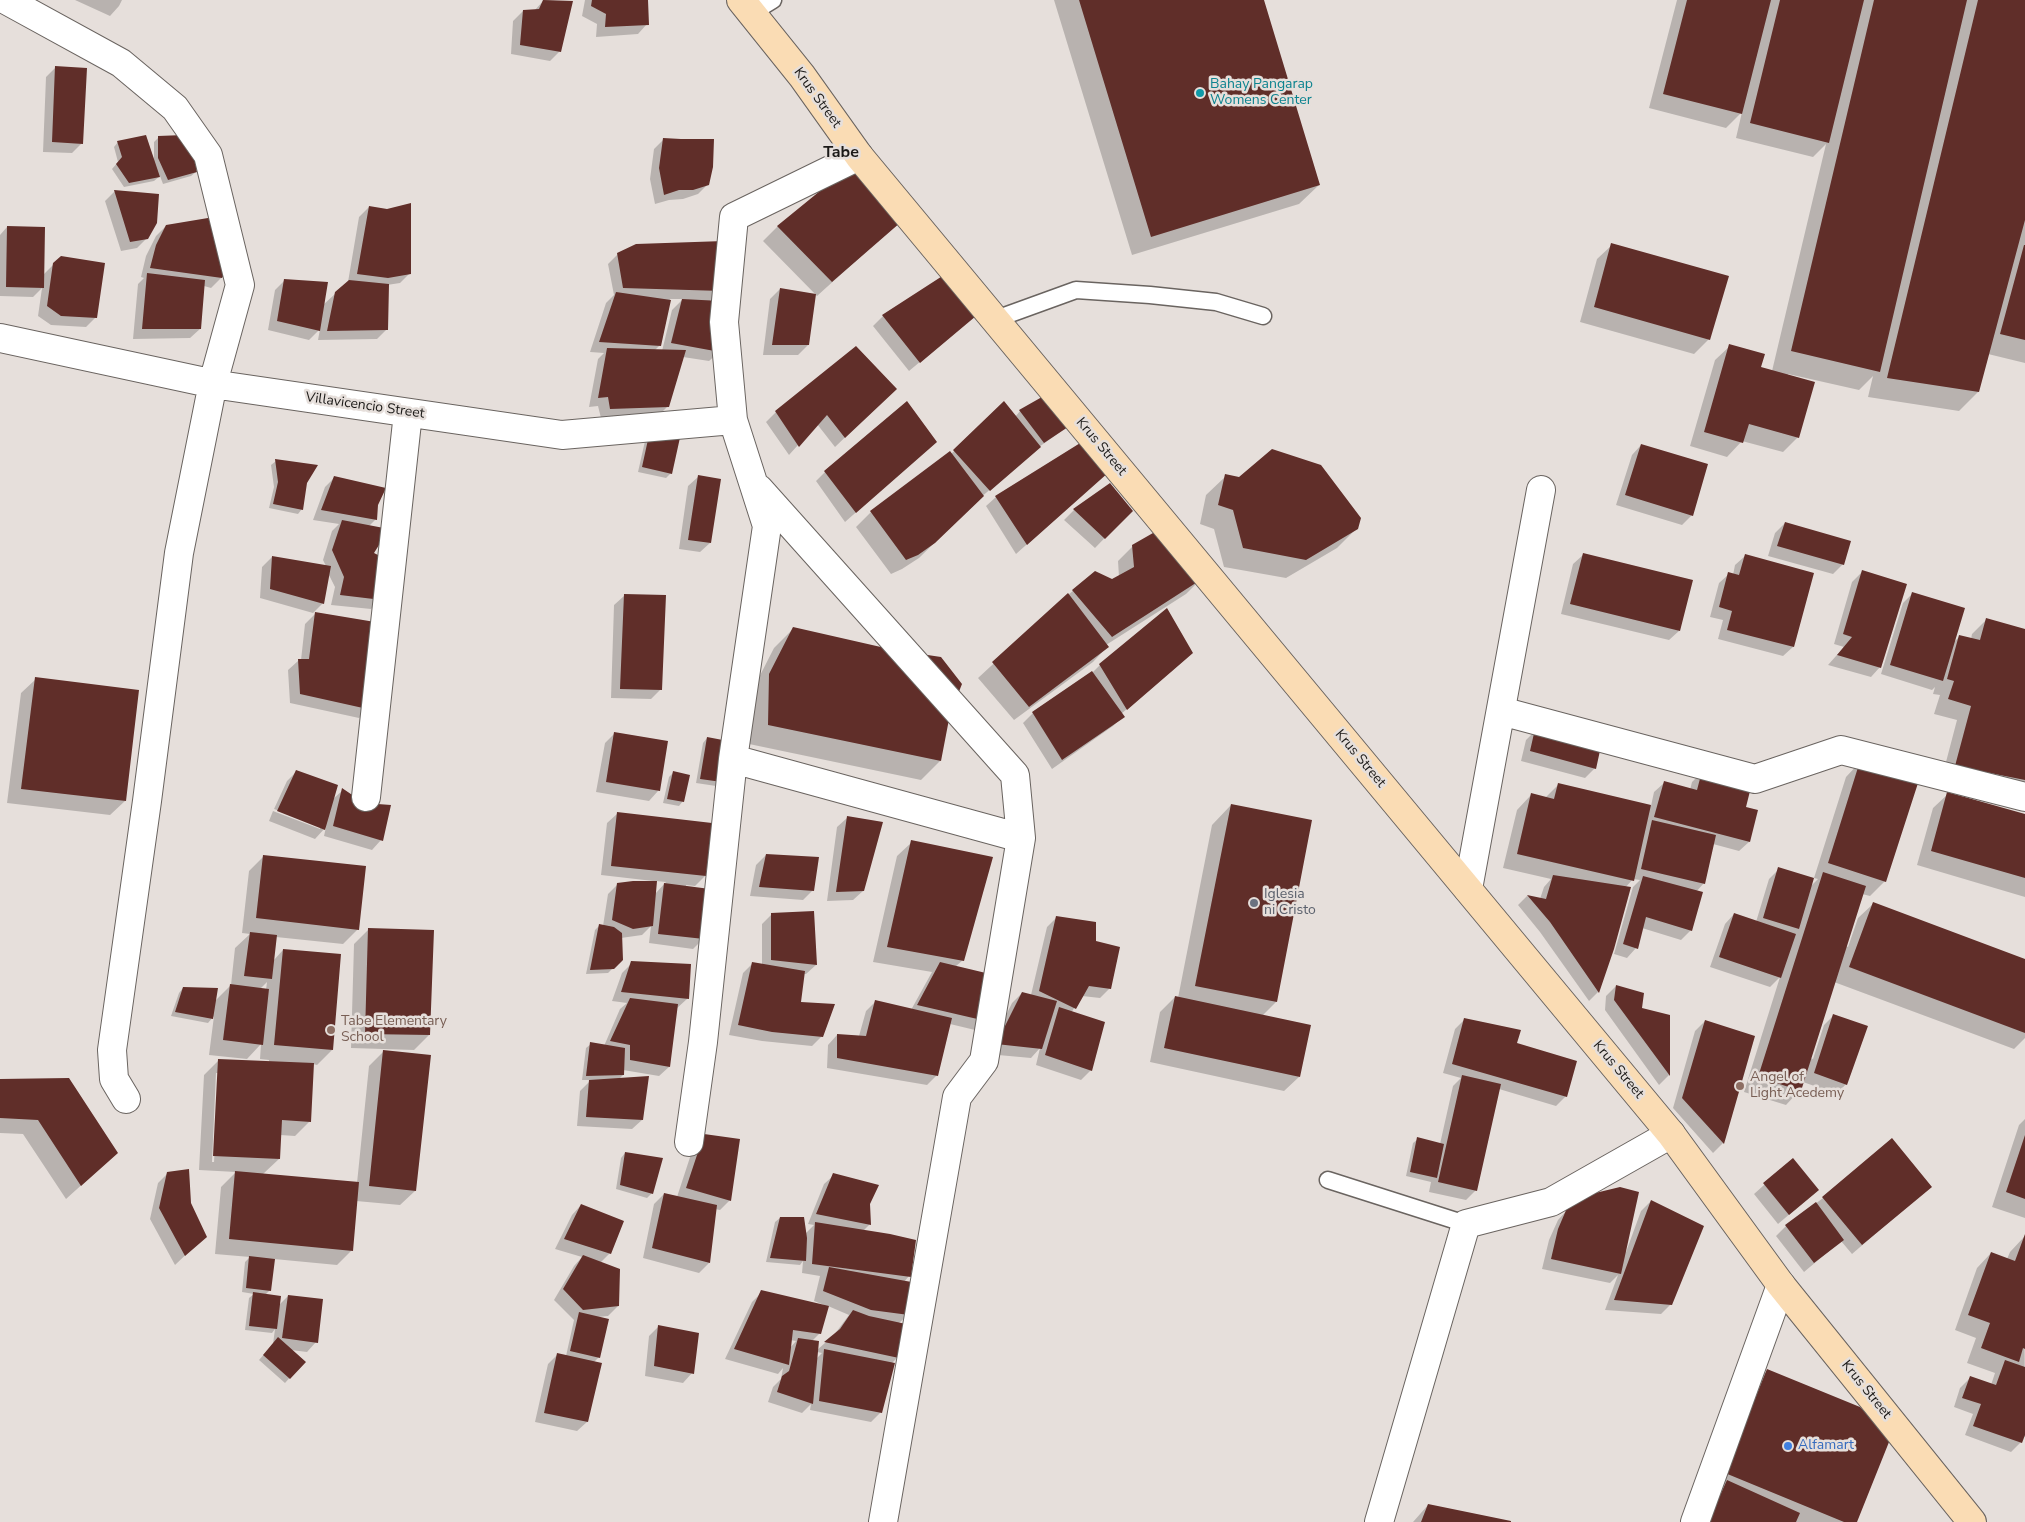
<!DOCTYPE html>
<html>
<head>
<meta charset="utf-8">
<style>
  body { margin:0 }
  canvas { display:block; background:#e6dfdb }
</style>
</head>
<body>
<canvas width="2025" height="1522"></canvas>
<script>
const g = document.querySelector('canvas').getContext('2d');
g.lineJoin = 'round';
function paint(path, color) {
  g.fillStyle = color;
  g.fill(path, 'evenodd');
}
function stroke(path, color, width, dash) {
  g.strokeStyle = color;
  g.lineWidth = width;
  g.lineCap = dash ? 'butt' : 'round';
  g.setLineDash(dash || []);
  g.stroke(path);
}
function label(font, color, halo, rows, align = 'center') {
  g.font = font + ' "Nunito Sans",sans-serif';
  g.lineWidth = 5;
  g.setLineDash([]);
  g.textBaseline = 'middle';
  g.strokeStyle = halo;
  g.fillStyle = color;
  for (const [text, x, y, turn = 0] of rows) {
    g.save();
    g.translate(x, y);
    g.rotate((+turn || 0) * Math.PI / 180);
    g.textAlign = isNaN(turn) ? turn : align;
    if (halo) g.strokeText(text, 0, 0);
    g.fillText(text, 0, 0);
    g.restore();
  }
}
paint(new Path2D(`
  M75,0H122L119,6L110,16Z
  M544,0L571,2L560,51L550,61L511,54L513,21L523,11H534Z
  M585,0H647V24L638,34L596,37L597,24L582,16Z
  M1054,0H1263L1319,185L1299,204L1132,255Z
  M1677,0H2025V363L1988,354L1978,392L1959,411L1868,397L1873,376L1859,390L1788,374L1798,437L1783,452L1742,441L1727,457L1690,446L1715,360L1730,346L1760,368L1772,371L1826,144L1813,157L1736,138L1742,112L1726,128L1649,108Z
  M56,67L82,143L72,153L43,152L46,77Z
  M159,137L196,172L191,176L163,184L160,176L154,181L124,187L112,169L118,162L114,147L118,142L154,162V142Z
  M664,139L708,184L698,194L683,199L669,200L655,204L650,179L654,149Z
  M115,191L147,238L137,248L121,251L105,201Z
  M369,207L410,273L400,283L387,285V329L377,339L318,340L320,329L309,340L268,330L275,290L284,281L323,305L348,282L359,217Z
  M900,221L817,296L763,241L778,226Z
  M166,226L221,278L211,288L204,286L200,329L190,338L133,339L138,284L144,278L141,277L146,256L156,236Z
  M7,227L43,275L54,264L96,317L86,327L51,325L38,316L42,288L33,297L0,296V235Z
  M1612,245L1709,339L1694,354L1580,322L1597,259Z
  M618,254L721,290L710,301L719,352L709,361L683,357L668,406L658,416L601,418L598,406L589,407L598,359L604,353L590,352L606,303L614,295L608,264ZM670,299H683L672,310L662,351H654L660,345Z
  M947,275L975,316L909,371L873,326L883,316Z
  M780,289L808,345L798,355H763L770,299Z
  M885,399L835,447L817,424L789,455L766,422L776,412Z
  M1004,403L1015,417L1020,411L1067,427L1039,447L979,499L919,558L902,569L891,574L856,527L871,512L950,453L951,454Z
  M650,436L671,473L666,478L638,472L645,441Z
  M936,442L845,522L816,481L825,472Z
  M1641,445L1692,515L1682,525L1616,505L1632,455Z
  M276,461L306,482L302,509L298,514L269,508L274,487L271,465Z
  M1108,472L1016,554L986,506L996,497Z
  M1226,476L1357,528L1337,548L1286,578L1224,567L1214,529L1200,524L1206,495Z
  M335,477L376,519L369,526L380,599L371,609L331,605L335,587L328,573L323,603L313,613L260,598L262,567L272,557L326,566L323,560L332,531L339,524L313,520L325,487Z
  M698,477L710,543L700,552L679,549L688,486Z
  M1110,485L1131,511L1095,548L1064,520L1074,510Z
  M1785,523L1843,564L1833,574L1768,556L1775,533Z
  M1133,546L1201,579L1186,594L1106,645L1107,647L1093,662L1014,720L978,678L1068,595L1095,572L1112,581L1119,577L1118,561Z
  M1583,555L1679,631L1669,640L1561,614L1573,564Z
  M1745,556L1793,647L1783,656L1718,639L1723,620L1710,617L1719,583L1729,574L1733,575L1735,565Z
  M1862,572L1880,667L1871,677L1828,665L1844,647L1834,644L1852,582Z
  M1912,594L1953,643L1960,636L1971,639L1972,634L1987,619L2025,630V797L1941,781L1957,720L1934,714L1940,695L1933,694L1935,687L1932,690L1881,674L1903,603Z
  M624,596L661,689L651,699L611,698L614,605Z
  M315,614L369,708L359,718L290,703L288,670L298,661L301,660L305,624Z
  M794,628L949,713L940,761L921,780L749,744L750,695L774,648Z
  M1182,662L1121,714L1123,716L1113,726L1052,769L1023,723L1033,713L1092,673L1100,665Z
  M36,679L125,801L110,815L7,803L21,693Z
  M1536,730L1595,768L1585,778L1521,761L1526,740Z
  M615,733L658,791L649,801L596,792L605,743Z
  M707,738L721,782L716,786L696,783L703,743Z
  M1860,762L1885,881L1870,896L1862,894L1846,946L1848,947L1858,918L1873,904L2025,961V1038L2014,1049L1834,982L1810,1058L1813,1059L1824,1025L1834,1015L1846,1084L1837,1094L1803,1082L1800,1090L1786,1105L1744,1092L1780,977L1770,987L1710,967L1725,924L1734,914L1756,922L1769,879L1779,869L1810,887L1818,879L1814,878L1846,777Z
  M297,771L332,800L343,790L381,840L372,850L324,836L326,827L315,839L269,821L273,811L320,829V826L274,809L287,781Z
  M1702,772L1744,808L1749,842L1739,851L1713,844L1704,883L1696,892L1691,930L1681,940L1642,928L1636,948L1627,958L1614,954L1633,887L1640,880L1633,879L1625,888L1598,992L1589,1001L1540,932L1518,905L1527,896L1540,899L1544,887L1551,879L1503,868L1517,810L1531,795L1545,798L1558,785L1651,806L1654,792L1664,783L1690,790L1692,782Z
  M673,773L683,801L679,806L663,803L669,777Z
  M1948,794L2025,816V897L1917,865L1933,808Z
  M1231,805L1276,1002L1262,1016L1299,1077L1284,1091L1150,1062L1160,1012L1175,997L1178,998L1212,825Z
  M617,814L705,876L695,886L686,885V887L703,939L693,949L649,943L651,926L642,935L621,938L622,959L608,973L586,974L595,930L599,926H603L608,894L618,884L653,881L601,875L607,823ZM656,881L666,882L655,894Z
  M847,818L863,891L853,900L827,901L837,827Z
  M912,842L963,960L955,967L985,1020L975,1030L950,1024L937,1075L927,1085L827,1068L828,1045L837,1035L859,1036L866,1011L875,1002L911,1010L932,972L873,962L897,856Z
  M766,855L813,890L803,900L750,896L756,865Z
  M263,857L358,929L343,944L276,937L273,961L283,950L340,956L332,1050L317,1065L313,1064L310,1121L295,1136L280,1135L279,1159L263,1174L357,1183L369,1066L384,1051L415,1191L400,1205L356,1201L352,1250L337,1265L274,1259L270,1290L265,1295L279,1305L288,1296L316,1342L307,1352L291,1350L304,1362L285,1383L259,1360L273,1344L275,1329L272,1333L245,1330L249,1298L254,1294L242,1292L245,1262L250,1257L215,1254L221,1187L236,1172L199,1170L204,1075L219,1060L269,1062V1060L260,1059L261,1044L247,1059L209,1055L214,1016L208,1023L171,1016L179,993L183,988L215,1001L231,985L235,948L250,934L242,933L249,871ZM267,982L266,990L260,989ZM216,1073H219L214,1162H212Z
  M772,914L816,965L806,974H804L799,1003L822,1036L812,1046L762,1041L729,1035L743,973L753,963L762,965V924Z
  M1057,917L1110,988L1100,998L1082,996L1071,1013L1091,1070L1081,1080L1036,1065L1040,1048L1031,1058L987,1054L1012,1003L1022,993L1031,995L1047,927Z
  M369,929L429,1035L414,1050L351,1048L354,944Z
  M632,963L689,965L687,999L676,1009L669,1067L659,1076L623,1070V1075L619,1079L642,1120L632,1129L577,1126L580,1091L591,1080H582L586,1048L591,1044L604,1046L620,1009L627,1003L612,1001L622,973Z
  M1616,986L1640,1009L1668,1016L1669,1075L1659,1085L1605,1010L1606,996Z
  M1465,1019L1516,1044L1566,1096L1556,1106L1499,1089L1476,1190L1466,1200L1429,1192L1431,1182L1406,1176L1413,1143L1418,1139L1440,1144L1453,1086L1461,1078L1443,1073L1455,1029Z
  M1705,1021L1754,1037L1723,1143L1713,1153L1673,1108L1695,1031Z
  M0,1080L117,1153L66,1199L23,1134L0,1133Z
  M2025,1119V1218L1992,1207L2019,1125Z
  M694,1145L730,1200L720,1210L715,1209L709,1263L699,1273L643,1258L654,1204L664,1194L677,1197Z
  M625,1153L652,1193L647,1198L616,1189L621,1158Z
  M1792,1160L1818,1190L1778,1224L1754,1194Z
  M168,1173L190,1203L195,1246L175,1265L150,1219L158,1183Z
  M834,1175L868,1204L870,1224L863,1231L909,1276L904,1282L908,1315L899,1323L898,1357L892,1363L881,1412L871,1422L810,1410L811,1404L802,1413L768,1402L773,1387L781,1379L783,1368L778,1374L725,1359L752,1302L762,1292L824,1306V1305L814,1301L820,1276L802,1273L803,1261L800,1265L766,1262L775,1222L780,1218L805,1234L814,1225L808,1224L824,1184ZM828,1306L849,1315L834,1335L817,1350L812,1341L820,1333ZM790,1340L796,1341L790,1348ZM817,1352L822,1353L816,1359Z
  M1930,1187L1852,1254L1841,1241L1804,1272L1776,1236L1786,1226L1823,1198Z
  M1651,1201L1671,1304L1661,1314L1605,1310L1618,1275L1610,1283L1542,1269L1549,1240L1558,1220L1568,1209L1626,1252L1641,1211Z
  M581,1205L610,1253L600,1263L618,1306L608,1316L598,1317L599,1357L594,1362L587,1422L577,1431L535,1422L548,1364L558,1354L566,1356L574,1320L554,1300L574,1266L582,1257L555,1249L572,1215Z
  M2024,1237L2025,1437L2023,1436L2021,1442L2011,1452L1965,1435L1973,1414L1954,1407L1960,1388L1970,1378L1991,1385L1995,1373L1967,1363L1976,1338L1955,1330L1977,1268L1991,1253L2007,1259L2010,1252Z
  M659,1326L692,1373L683,1383L645,1376L649,1336Z
  M1767,1371L1855,1522H1701L1752,1386Z
  M1428,1505L1509,1522H1413Z`), '#0003');
paint(new Path2D(`
  M543,0L573,1L561,52L520,45L523,10L539,9Z
  M592,0H648L649,25L605,27L606,14L591,6Z
  M1079,0H1264L1320,185L1151,237Z
  M1687,0H1771L1742,114L1663,94Z
  M1780,0H1864L1829,143L1750,123Z
  M1874,0H1967L1880,372L1791,351Z
  M1978,0H2025V220L1979,392L1887,378Z
  M55,66L87,68L83,144L52,142Z
  M146,135L160,177L129,183L116,164L122,157L117,141Z
  M184,135L193,151L197,172L168,180L158,158V136Z
  M663,138L681,139H714L713,167L709,185L693,190H679L664,195L659,168Z
  M851,173H865L901,222L832,282L777,226L831,182Z
  M114,190L159,194L157,223L148,239L130,242Z
  M411,203V274L388,278L357,274L369,206L387,209Z
  M214,217L229,267L222,278L150,268L156,245L166,225Z
  M7,226L45,227L44,288L6,287Z
  M724,241L722,291L623,288L617,253L636,244Z
  M1611,243L1729,276L1710,340L1594,307Z
  M2024,245H2025V340L2000,334Z
  M61,256L105,263L97,318L61,316L47,306L53,263Z
  M147,273L205,280L201,329H142Z
  M947,273L976,316L920,363L882,315Z
  M284,279L328,282L320,331L277,321Z
  M349,280L389,284L388,330L327,331L335,292Z
  M780,288L816,294L809,345H772Z
  M616,292L671,300L661,346L599,342Z
  M682,299L721,301L720,352L671,343Z
  M1729,344L1765,354L1761,367L1815,382L1799,438L1749,424L1743,443L1704,432Z
  M856,346L897,389L845,438L827,415L799,447L775,411Z
  M607,348L686,350L669,407L610,409L608,397L598,398Z
  M1049,393L1074,423L1044,443L1019,410Z
  M907,401L937,442L856,513L824,471Z
  M1004,401L1041,447L990,491L953,450Z
  M681,433L672,474L642,467L649,435Z
  M1085,440L1109,472L1027,545L995,496Z
  M1641,444L1708,464L1693,516L1625,495Z
  M1272,449L1321,465L1361,518L1358,529L1306,560L1243,548L1233,510L1218,505L1225,474L1239,477Z
  M950,451L984,496L935,543L918,555L906,560L870,511Z
  M275,459L318,465L307,483L303,510L273,504L278,482Z
  M698,475L721,479L711,543L688,540Z
  M334,476L386,488L378,505L377,520L321,510Z
  M1110,483L1133,511L1105,539L1073,509Z
  M342,520L389,529L374,553L388,560L382,600L340,595L344,577L332,550Z
  M1785,522L1851,541L1844,565L1777,546Z
  M1160,529L1202,579L1112,637L1072,590L1095,571L1112,579L1134,567L1132,545Z
  M1583,553L1693,580L1680,631L1570,604Z
  M1745,554L1814,573L1794,647L1727,630L1732,611L1719,607L1728,572L1739,575Z
  M272,556L331,566L324,604L270,589Z
  M1862,570L1907,584L1881,668L1837,655L1852,637L1843,634Z
  M1912,592L1965,608L1943,681L1890,665Z
  M1068,593L1109,647L1029,707L992,662Z
  M624,594L666,595L662,690L620,689Z
  M1167,608L1193,653L1127,710L1099,664Z
  M315,612L375,622L363,708L300,694L298,659H309Z
  M1986,618L2025,629V780L1955,766L1971,706L1948,699L1954,681L1947,679L1959,635L1980,640Z
  M793,627L894,650L941,657L962,684L950,714L941,761L768,725L769,674Z
  M1092,671L1125,717L1062,760L1032,712Z
  M35,677L139,690L126,801L21,789Z
  M1535,729L1601,746L1596,769L1530,751Z
  M614,732L668,741L660,791L606,782Z
  M707,737L728,741L722,782L700,779Z
  M1860,761L1919,780L1886,882L1828,863Z
  M296,770L338,785L325,830L277,811Z
  M673,771L690,775L684,802L667,799Z
  M1702,771L1752,783L1746,807L1758,810L1750,842L1654,817L1664,781L1697,790Z
  M1558,783L1651,805L1634,881L1517,854L1531,793L1554,799Z
  M342,788L364,803L391,805L383,841L333,826Z
  M1947,792L2025,814V878L1931,851Z
  M1231,804L1312,820L1277,1002L1195,986Z
  M617,812L712,823L706,876L611,866Z
  M847,816L883,822L864,891L836,892Z
  M1652,820L1716,835L1705,884L1641,869Z
  M911,840L993,857L964,961L887,947Z
  M766,854L819,857L814,891L759,887Z
  M263,855L366,866L359,930L256,918Z
  M1778,867L1814,878L1799,929L1763,918Z
  M1823,872L1866,886L1801,1091L1758,1077Z
  M1553,875L1631,887L1614,949L1599,993L1550,922L1527,895L1546,899Z
  M1643,876L1703,892L1692,931L1646,917L1638,949L1623,944Z
  M633,881H657L653,926L633,929L612,920L617,883Z
  M664,883L710,889L704,939L658,934Z
  M1873,902L2025,959V1033L1849,967Z
  M814,911L817,965L771,960V913Z
  M1734,913L1796,934L1781,978L1719,957Z
  M1056,916L1096,922V941L1120,947L1111,989L1089,986L1076,1009L1039,991Z
  M599,924L614,927L622,933L623,960L614,969L590,970Z
  M368,928L434,930L430,1035L365,1034Z
  M250,932L277,935L272,979L244,976Z
  M283,949L341,954L333,1050L274,1045Z
  M631,961L691,964L689,999L621,992Z
  M752,962L805,971L801,1002L835,1004L823,1037L772,1032L738,1025Z
  M940,962L990,974L986,1021L917,1005Z
  M230,984L269,989L263,1045L223,1040Z
  M1616,985L1644,993L1642,1008L1670,1015V1076L1614,1000Z
  M183,987L218,988L213,1019L175,1012Z
  M1022,992L1057,1001L1042,1049L996,1044Z
  M1175,996L1311,1025L1300,1077L1164,1048Z
  M630,998L678,1004L670,1067L630,1060V1045L610,1041Z
  M875,1000L952,1018L938,1076L837,1058V1034L866,1036Z
  M1059,1007L1105,1022L1092,1071L1045,1055Z
  M1833,1014L1868,1026L1847,1085L1814,1073Z
  M1464,1018L1521,1030L1517,1043L1577,1061L1567,1097L1452,1064Z
  M1705,1020L1755,1036L1724,1144L1682,1098Z
  M590,1042L625,1048L624,1075L586,1076Z
  M383,1050L431,1055L416,1191L369,1186Z
  M218,1059L314,1063L311,1122L282,1120L280,1159L213,1156Z
  M1462,1075L1501,1084L1477,1191L1438,1182Z
  M649,1076L643,1120L586,1117L589,1080Z
  M69,1078L118,1153L81,1186L38,1120L0,1118V1079Z
  M704,1134L740,1139L731,1201L686,1188Z
  M2025,1135V1199L2006,1192Z
  M1417,1137L1444,1144L1437,1178L1410,1172Z
  M1892,1138L1932,1187L1862,1245L1822,1197Z
  M625,1152L663,1158L653,1194L620,1185Z
  M1793,1158L1819,1190L1789,1215L1763,1183Z
  M189,1169L191,1203L207,1237L185,1256L159,1208L167,1172Z
  M235,1171L359,1182L353,1251L229,1239Z
  M833,1173L879,1185L870,1204L871,1225L816,1214Z
  M1620,1187L1639,1192L1621,1274L1551,1259L1558,1229L1567,1208L1587,1195Z
  M664,1193L717,1205L710,1263L652,1248Z
  M1651,1200L1704,1226L1672,1305L1614,1300Z
  M1816,1202L1844,1240L1814,1263L1785,1225Z
  M581,1204L624,1221L611,1254L564,1239Z
  M780,1217H804L807,1238L806,1261L770,1258Z
  M815,1222L890,1234L916,1240L911,1277L812,1264Z
  M2025,1234V1349L2023,1348L2019,1362L1981,1348L1990,1323L1968,1315L1991,1252L2015,1261Z
  M583,1255L620,1269L619,1306L583,1310L563,1289Z
  M249,1256L275,1259L271,1291L246,1288Z
  M829,1267L917,1283L909,1315L871,1310L823,1291Z
  M761,1290L829,1306L821,1334L793,1330L789,1365L734,1349Z
  M253,1292L281,1296L277,1329L249,1326Z
  M288,1295L323,1299L318,1343L282,1338Z
  M853,1310L869,1316L906,1324L899,1358L824,1342L840,1329Z
  M579,1312L609,1319L600,1358L570,1351Z
  M658,1325L699,1333L694,1374L654,1366Z
  M278,1337L306,1362L290,1379L263,1355Z
  M798,1338L819,1341L813,1404L777,1392L782,1376L789,1371Z
  M824,1349L895,1363L882,1413L819,1401Z
  M557,1353L602,1363L588,1422L544,1413Z
  M2005,1360L2025,1367V1435L2022,1443L1973,1426L1981,1404L1962,1398L1970,1376L1996,1385Z
  M1767,1369L1860,1407L1891,1437L1857,1522H1844L1725,1473Z
  M1727,1480L1800,1513L1796,1522H1708Z
  M1428,1504L1511,1521V1522H1421Z`), '#602e29');
const lane = new Path2D(`
  M752,13L773,0
  M996,319L1076,290L1150,295L1216,302L1263,316
  M1328,1180L1466,1224`);
const street = new Path2D(`
  M6,0L121,63L175,108L208,155L240,285L213,383L179,553L147,801L112,1050L114,1079L126,1099
  M859,156L734,217L724,322L733,420L767,526L733,759L1021,838L984,1061L957,1097L883,1522
  M0,338L219,385L562,435L733,420
  M759,489L1015,775L1021,838
  M1501,711L1755,779L1841,750L2025,797
  M366,797L408,413
  M1468,889L1541,490
  M689,1142L703,1042L733,759
  M1379,1522L1466,1224L1551,1202L1671,1134
  M1695,1522L1781,1285`);
const secondary = new Path2D(`
  M741,0L802,76L859,156L1671,1134L1781,1285L1972,1522`);
stroke(lane, '#6a6460', 19);
stroke(street, '#6a6460', 30);
stroke(secondary, '#6a6460', 30);
stroke(lane, '#fff', 16);
stroke(street, '#fff', 28);
stroke(secondary, '#fadcb4', 28);
for (const [x, y, r, color] of [
  [1200,93,5,"#0f9aa8"],
  [1254,903,5,"#6b7280"],
  [331,1030,5,"#8d6e63"],
  [1740,1086,5,"#8d6e63"],
  [1788,1446,5,"#3f7fe0"]
]) {
  const dot = new Path2D();
  dot.arc(x, y, r, 0, 2 * Math.PI);
  g.fillStyle = color;
  g.fill(dot);
  stroke(dot, '#e6dfdb', 2);
}
label('14px', '#0d838f', '#e6dfdb', [
  ["Bahay Pangarap",1210,85],
  ["Womens Center",1210,101]
], 'left');
label('14px', '#1b1917', '#e6dfdb', [
  ["Krus Street",817,98,54],
  ["Villavicencio Street",365,406,8],
  ["Krus Street",1101,447,50],
  ["Krus Street",1360,759,50],
  ["Krus Street",1618,1070,50],
  ["Krus Street",1866,1390,51]
]);
label('14px', '#5b616d', '#e6dfdb', [
  ["Iglesia",1264,895],
  ["ni Cristo",1264,911]
], 'left');
label('14px', '#785e54', '#e6dfdb', [
  ["Tabe Elementary",341,1022],
  ["School",341,1038],
  ["Angel of",1750,1078],
  ["Light Acedemy",1750,1094]
], 'left');
label('14px', '#366cbe', '#e6dfdb', [
  ["Alfamart",1798,1446]
], 'left');
label('bold 16px', '#1b1917', '#e6dfdb', [
  ["Tabe",841,153]
]);
</script>
</body>
</html>
